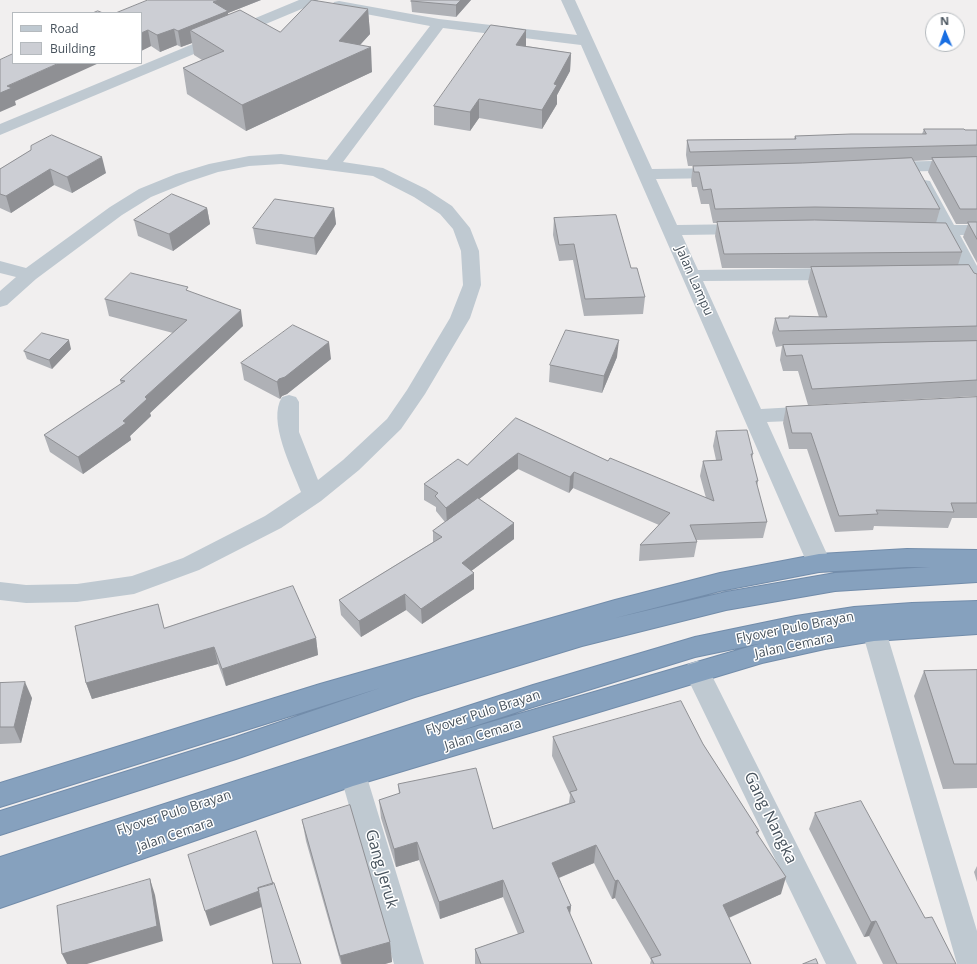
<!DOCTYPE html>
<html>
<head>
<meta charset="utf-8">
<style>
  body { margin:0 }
  #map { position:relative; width:977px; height:964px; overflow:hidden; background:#f1efef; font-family:"Open Sans",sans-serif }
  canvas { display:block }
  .legend { position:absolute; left:12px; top:12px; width:130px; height:52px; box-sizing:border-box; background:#fff; border:1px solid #b5babe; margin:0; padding:5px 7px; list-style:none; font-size:12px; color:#47525c }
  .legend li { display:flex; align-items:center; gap:8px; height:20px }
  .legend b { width:20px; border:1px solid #b5babe }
  .north { position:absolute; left:925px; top:12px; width:40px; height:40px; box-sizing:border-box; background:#fff; border:1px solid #b5babe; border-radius:50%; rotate:358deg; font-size:11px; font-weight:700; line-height:16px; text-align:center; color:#47525c }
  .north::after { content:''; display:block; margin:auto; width:14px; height:18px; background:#186ee2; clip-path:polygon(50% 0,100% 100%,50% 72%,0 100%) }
</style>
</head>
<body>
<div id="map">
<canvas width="977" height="964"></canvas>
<ul class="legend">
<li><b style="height:5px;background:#bfc9d1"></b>Road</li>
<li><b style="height:11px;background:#ccced4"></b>Building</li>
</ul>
<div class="north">N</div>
</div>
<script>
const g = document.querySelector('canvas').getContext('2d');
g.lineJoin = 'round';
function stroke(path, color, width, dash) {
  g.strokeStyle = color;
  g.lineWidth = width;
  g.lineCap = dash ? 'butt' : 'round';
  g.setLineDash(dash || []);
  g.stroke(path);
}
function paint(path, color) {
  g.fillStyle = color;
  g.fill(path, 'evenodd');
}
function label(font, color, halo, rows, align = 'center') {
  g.font = font + ' "Open Sans",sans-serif';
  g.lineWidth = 3;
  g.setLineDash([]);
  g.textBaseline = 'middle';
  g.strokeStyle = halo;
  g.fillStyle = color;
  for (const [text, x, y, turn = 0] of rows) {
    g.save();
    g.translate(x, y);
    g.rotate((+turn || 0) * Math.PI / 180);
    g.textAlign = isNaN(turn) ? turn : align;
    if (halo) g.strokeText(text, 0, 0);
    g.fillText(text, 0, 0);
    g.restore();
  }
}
const highway = new Path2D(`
  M907,549L977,550V582L835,591L726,610L582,646L415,697L236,759L0,835V811L236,737L380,688L0,807V783L320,684L615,600L720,573L819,554ZM907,567H930L835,573L726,592L615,618L720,591L819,572Z
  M977,601V634L874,641L825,649L762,663L353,786L0,908V857L533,685L695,637L796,616L854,607L912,603ZM796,636L762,643L450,734L533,707L695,657Z`);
stroke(highway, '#728caa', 2);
paint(new Path2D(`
  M299,0H318L316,3L0,135V124Z
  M561,0H575L652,169L721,168L727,169L729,173L727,177L721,178L656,179L677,225L746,224L752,225L755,229L752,233L746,234L682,235L698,270L839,268L846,270L848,274L846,278L839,280L703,281L761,409L814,406L821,408L824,413L821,418L814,420L767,422L831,563L827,569L819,572L811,569L807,563L581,45L443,28L343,162L383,168L426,189L452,206L470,228L479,251L481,285L470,318L425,394L401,429L359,470L321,501L281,528L199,570L134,594L77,602L26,603L0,600V582L26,585L77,584L132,576L183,558L265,516L301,492C292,468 267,421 282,397L289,395L296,397L299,402V432L318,480L343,460L387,419L407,390L450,318L463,285L461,251L453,229L440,214L414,197L373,176L281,164L249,166L218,172L188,182L151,197L122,215L36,279L7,305L0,307V291L16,277L0,273V261L26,268L110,207L139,189L176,174L209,164L249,156L281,154L327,160L430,26L339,9L334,8L332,5L334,2L339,1L439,19L577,35Z
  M977,160V170L887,172L881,171L879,167L881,163L887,162Z
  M924,180L930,181L932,185L954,225H977V235H960L977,266V289L970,287L968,283L942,235H920L914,234L911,230L914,226L937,225L916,185L918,181Z
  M874,621L883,624L886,631L977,931V964H957L862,631L865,624Z
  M697,661L706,664L857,964H826L684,671L688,664Z
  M353,762L363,766L366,774L424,964H394L340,774L343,766Z`), '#bfc9d1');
paint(highway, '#86a1be');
paint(new Path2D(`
  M148,0H261L228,13V14L280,32L368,9L370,34L360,45L372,72L246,131L187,94L183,68L202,60L194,55L192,43L181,47L177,45L160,52L151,46L141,51Z
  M412,0H471L456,17L412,12L411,1Z
  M526,30V46L571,53L570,71L557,95V104L542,129L479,118L470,131L434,125V106Z
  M924,129L977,130V263L963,237L968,224H956L928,172L932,160L913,161L940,209L936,223L962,252L958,265L974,273L977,274V396L808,405L798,371H783L780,360L782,346L776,347L772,333L775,318H789V316L819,317L808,282L811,268H722L715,236L717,223H713L709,204H701L697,187H692L691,180L693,166H688L686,155L687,140L794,139L795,136L922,134Z
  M31,150L106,173L72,193L54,185L11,213L0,208V169Z
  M207,208L210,224L173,251L138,236L134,220Z
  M334,208L336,224L316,255L256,244L253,228Z
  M554,218L631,268L645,297L643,314L584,316L573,260L559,261L553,235Z
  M189,292L243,326L150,413L151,416L130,436L131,440L83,474L50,452L44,435L121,384L120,380L173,333L109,316L105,299Z
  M71,349L52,369L27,359L24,351Z
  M617,357L602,393L549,382L550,365Z
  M331,359L287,394L282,396L280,399L244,380L241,363Z
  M977,397V518H952L948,528L874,526L873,530L835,532L807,449H789L783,423L786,407Z
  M516,418L608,461L706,498L700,476L703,461L716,460L713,446L716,431L753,454L752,459L758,481L757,487L767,522L763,538L696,540L697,542L694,557L639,561L640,545L659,525L573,488L569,493L518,469L479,499L514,523V539L471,571L474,589L422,624L406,610L361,637L341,615L339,600L433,542V531L445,522L436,511V507L424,500V484L467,465Z
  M164,628L316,638L318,655L226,686L218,664L92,699L86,683Z
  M977,670V788L943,789L914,696L924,671Z
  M0,683L32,698L21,743L0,744Z
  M553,737L703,744L759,831L758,834L781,894L729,918L751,964H650L651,960L615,898L612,899L594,863L559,878L571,906L570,914L592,964H475V949L518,934L503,897L440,919L419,860L396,867L381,818L379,800L399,794L398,784L493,829L569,803L570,795L552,756Z
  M815,813L925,918L956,964H883L869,936L864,937L809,829Z
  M302,820L390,942L392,962L385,964H341L306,841Z
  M977,866V882L974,872Z`), '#afb1b6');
paint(new Path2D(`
  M219,0H261L228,13L230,27L190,30L192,43L181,47L178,31L213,2Z
  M461,0H471L456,17V5Z
  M368,9L370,34L349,57L371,47L372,72L246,131L242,105L339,41Z
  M174,29L177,45L160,52L157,35Z
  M148,30L151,46L141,51V33Z
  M526,30V49L516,45Z
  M571,53L570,71L557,95V104L542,129V110L554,84Z
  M59,63H99L15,101L16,105L0,112V93L7,86Z
  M479,99V118L470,131V112Z
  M102,157L106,173L72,193L67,177Z
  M50,169L54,185L11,213L6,196Z
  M207,208L210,224L173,251L169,234Z
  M334,208L336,224L316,255L314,238Z
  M241,310L243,326L150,413L151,416L130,436L131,440L83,474L78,457L123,421L145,397Z
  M69,340L71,349L52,369L49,360Z
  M619,340L617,357L602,393L604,376Z
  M329,342L331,359L287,394L282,396L280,399L277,382L279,379Z
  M518,453V469L447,524L446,508Z
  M574,472L573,488L569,493L570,477Z
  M514,523V539L462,578V563Z
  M474,573V589L422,624L421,609Z
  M405,594L406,610L361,637L359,621Z
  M316,638L318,655L226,686L222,669Z
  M214,647L218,664L92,699L86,683Z
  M25,682L32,698L21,743L14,727Z
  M417,842L419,860L396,867L394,849Z
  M596,845L594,863L551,881L552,863Z
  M786,877L781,894L719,922L723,905Z
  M150,879L155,895L163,941L87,964H67L62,954Z
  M503,880V897L440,919L439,902Z
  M618,880L615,898L612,899L615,881Z
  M274,885L278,901L210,926L205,911Z
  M571,906L569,923L567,907Z
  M876,921L869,936L864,937L871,922Z
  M390,942L392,962L385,964H342L340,956Z`), '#8f9094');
const building = new Path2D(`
  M148,0H219L213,2L228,11L178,31L174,29L157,35L148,30L141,33V13H116Z
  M312,0L368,9L339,41L371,47L242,105L183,68L224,51L190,30L240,10L280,32Z
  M412,0H461L456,5L411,1Z
  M98,11L103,13H93Z
  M491,25L526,30L516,45L571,53L554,84L557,85L542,110L479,99L470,112L434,106Z
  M13,54V63H59L7,86L12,88L0,93V60Z
  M924,129H964L965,130H977V145L690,152L687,140L796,139L795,136L851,134H926Z
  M52,135L102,157L67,177L50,169L6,196L0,194V169L31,150V146Z
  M977,157V209H960L932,158Z
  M912,158L940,209L815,207L715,209L711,189L703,190L699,172H694L693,166L802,163Z
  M172,194L207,208L169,234L134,220Z
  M275,199L334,208L314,238L253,228Z
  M616,215L631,268H637L645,297L585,299L574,244L559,245L554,218Z
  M815,220L946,223L962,252L724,254L717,222Z
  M968,222H977V239Z
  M969,265L974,273L977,274V326L779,331L775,318H789V316L827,317L811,267Z
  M131,273L188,287L186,290L241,310L145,397L147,399L123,421L126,423L78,457L44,435L125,381L120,380L187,320L105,299Z
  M293,325L329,342L285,377L279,379L277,382L241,363Z
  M566,330L619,340L604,376L550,365Z
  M42,333L69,340L49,360L24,351Z
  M977,341V380L812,389L802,355L786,356L783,345Z
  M977,397V503H951L954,512L876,510L878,514L839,516L811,433H792L786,407Z
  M516,418L608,461L610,458L714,501L703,461L722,460L716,431L747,430L753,454H751L758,481H756L767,522L690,525L697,542L640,545L670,513L574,472L570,477L518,453L446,508L435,496L438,493L424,484L458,459L467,465Z
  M478,498L514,523L462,563L474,573L421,609L405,594L359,621L339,600L442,537L433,531Z
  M293,586L316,638L222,669L214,647L86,683L75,626L158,604L164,628Z
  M977,670V764H954L924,671Z
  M25,682L14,727H0V683Z
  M681,701L703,744L759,831L756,832L786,877L723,905L751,964H654L651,958L661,955L618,880L615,881L596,845L552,863L571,906L567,907L592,964H481L475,949L524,932L503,880L439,902L417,842L394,849L379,800L400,793L398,784L476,768L493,829L575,802L570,792L577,790L553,737Z
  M861,801L925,918L932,917L956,964H897L876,921L871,922L815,813Z
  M350,805L390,942L340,956L302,820Z
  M256,831L273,884L258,888L259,891L205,911L188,855Z
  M150,879L157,926L62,954L57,906Z
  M274,883L301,964H273L258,888Z
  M816,959L818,964H803Z`);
paint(building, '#ccced4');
stroke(building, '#8f9094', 1);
label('13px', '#47525c', '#fff', [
  ["Jalan Lampu",694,281,66],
  ["Flyover Pulo Brayan",795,628,-11],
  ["Jalan Cemara",794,646,-12],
  ["Flyover Pulo Brayan",483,713,-18],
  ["Jalan Cemara",483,735,-17],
  ["Flyover Pulo Brayan",174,813,-18],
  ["Jalan Cemara",175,835,-19]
]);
label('16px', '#47525c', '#fff', [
  ["Gang Nangka",770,818,64],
  ["Gang Jeruk",381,869,74]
]);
</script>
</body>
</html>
